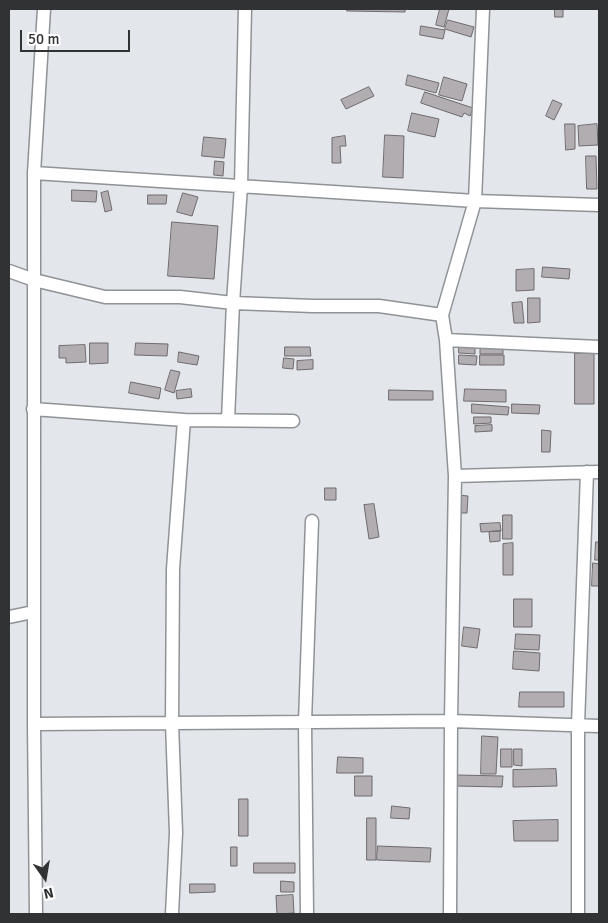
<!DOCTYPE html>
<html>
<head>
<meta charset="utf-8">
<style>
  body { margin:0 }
  #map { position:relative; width:608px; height:923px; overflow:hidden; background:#e3e7ec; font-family:Signika,sans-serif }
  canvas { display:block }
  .frame { position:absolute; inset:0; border:10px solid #303234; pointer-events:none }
  .north { position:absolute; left:20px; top:853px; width:50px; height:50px; -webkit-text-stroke:4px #fff; paint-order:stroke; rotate:167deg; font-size:14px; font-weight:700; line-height:20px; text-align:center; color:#303234 }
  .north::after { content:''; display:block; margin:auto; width:18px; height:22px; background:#303234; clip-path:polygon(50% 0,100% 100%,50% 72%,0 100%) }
  .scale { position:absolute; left:20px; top:30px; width:110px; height:22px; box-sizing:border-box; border:2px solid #303234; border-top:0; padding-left:6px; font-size:15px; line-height:18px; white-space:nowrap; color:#303234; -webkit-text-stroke:4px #fff; paint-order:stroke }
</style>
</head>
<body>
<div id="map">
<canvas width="608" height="923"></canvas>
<div class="frame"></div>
<div class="north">N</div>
<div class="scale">50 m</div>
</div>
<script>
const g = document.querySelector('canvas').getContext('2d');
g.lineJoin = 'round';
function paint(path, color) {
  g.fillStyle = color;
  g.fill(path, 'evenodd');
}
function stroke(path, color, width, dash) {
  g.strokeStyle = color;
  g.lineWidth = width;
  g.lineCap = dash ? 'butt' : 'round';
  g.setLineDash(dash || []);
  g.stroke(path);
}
const building = new Path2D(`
  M347,9H405V12L347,11Z
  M440,9H449L444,27L436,25Z
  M555,9H563V17H555Z
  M448,20L474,27L471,37L445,29Z
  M421,26L445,30L443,39L420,35Z
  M408,75L439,83L436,93L406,85Z
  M444,77L467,84L462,101L439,95Z
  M369,87L374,96L346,109L341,100Z
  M425,92L473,108L470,116L464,113L462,117L421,103Z
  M553,100L562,104L554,120L546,116Z
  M412,113L439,119L435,137L408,131Z
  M565,124H575V149L566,150Z
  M597,124L598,145L579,146L578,126Z
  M385,135L404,136L403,178L383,177Z
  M345,136L346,146H340L341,163H332V138Z
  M204,137L226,139L224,158L202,156Z
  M586,156H596L597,189H587Z
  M215,161L224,162L223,176L214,175Z
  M72,190L97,191L96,202L72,201Z
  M108,191L112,210L105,212L101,193Z
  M183,193L198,197L192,216L177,212Z
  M148,195H167L166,204H148Z
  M172,222L218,226L214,279L168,276Z
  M543,267L570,269L569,279L542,277Z
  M534,269V290L516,291V270Z
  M528,298H540V322L528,323Z
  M522,302L524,323H514L512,303Z
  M90,343H108V363L90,364Z
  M136,343L168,344L167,356L135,355Z
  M85,345L86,362L66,363V358H59V346Z
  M285,347H310L311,356H285Z
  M459,347H475V354L459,353Z
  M503,347V354H480V348Z
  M179,352L199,356L197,365L178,362Z
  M575,353H594V404H575Z
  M459,355L477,356L476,365L459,364Z
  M480,355H504V365H480Z
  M284,358L294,359L293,369L283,368Z
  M313,360V369L297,370V361Z
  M171,370L180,372L174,393L165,390Z
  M131,382L161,388L159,399L129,393Z
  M191,389L192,397L177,399L176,391Z
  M465,389L506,390V402L464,401Z
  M389,390L433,391V400H389Z
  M472,404L509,407L508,415L472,413Z
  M512,404L540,405L539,414L512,413Z
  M474,417H491V423L474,424Z
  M492,425V431L475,432V426Z
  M542,430L551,431L550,452H542Z
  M325,488H336V500H325Z
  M458,495L468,496L467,513H457Z
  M374,504L379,537L369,539L364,505Z
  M503,515H512V539H503Z
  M500,523L501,531L481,532L480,524Z
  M500,531V541L490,542L489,532Z
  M596,542H599V560H595Z
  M513,543V575H503V544Z
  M593,563L599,564V586H592Z
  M514,599H532V627H514Z
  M464,627L480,629L477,648L462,646Z
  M516,634L540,635L539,650L515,649Z
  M514,651L540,653L539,671L513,669Z
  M520,692H564V707H519Z
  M482,736L498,737L496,774H481Z
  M501,749H512V767H501Z
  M514,749H522V766L514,765Z
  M338,757L363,758V773H337Z
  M556,769L557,786L513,787V770Z
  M457,775L503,776L502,787L456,786Z
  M355,776H372V796H355Z
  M239,799H248V836H239Z
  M392,806L410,808L409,819L391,818Z
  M367,818H376V860H367Z
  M558,820V841H514L513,821Z
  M378,846L431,848L430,862L377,860Z
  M231,847H237V866H231Z
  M254,863H295V873H254Z
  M281,881L294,882V892H281Z
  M190,884H215V892L190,893Z
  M293,895L294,913L277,914L276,896Z`);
paint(building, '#b2adb0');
stroke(building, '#6f6a6d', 1);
const minor = new Path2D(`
  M34,173L44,9
  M9,271L34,280L105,297H180L233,303L313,306H379L442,315
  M446,340L599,347
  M33,409L184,420L293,421
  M228,420L233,303L241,186L245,9
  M455,476L599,472
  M9,617L33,612
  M34,724L451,721L599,726
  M36,914L34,724V173L475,201L599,205
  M172,914L176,833L172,723L173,569L184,420
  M307,914L305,722L312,521
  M450,914L451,721L455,476L446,340L442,315L475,201L483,9
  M578,914V725L587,472`);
stroke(minor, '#8f9296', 15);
stroke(minor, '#fff', 12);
</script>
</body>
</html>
